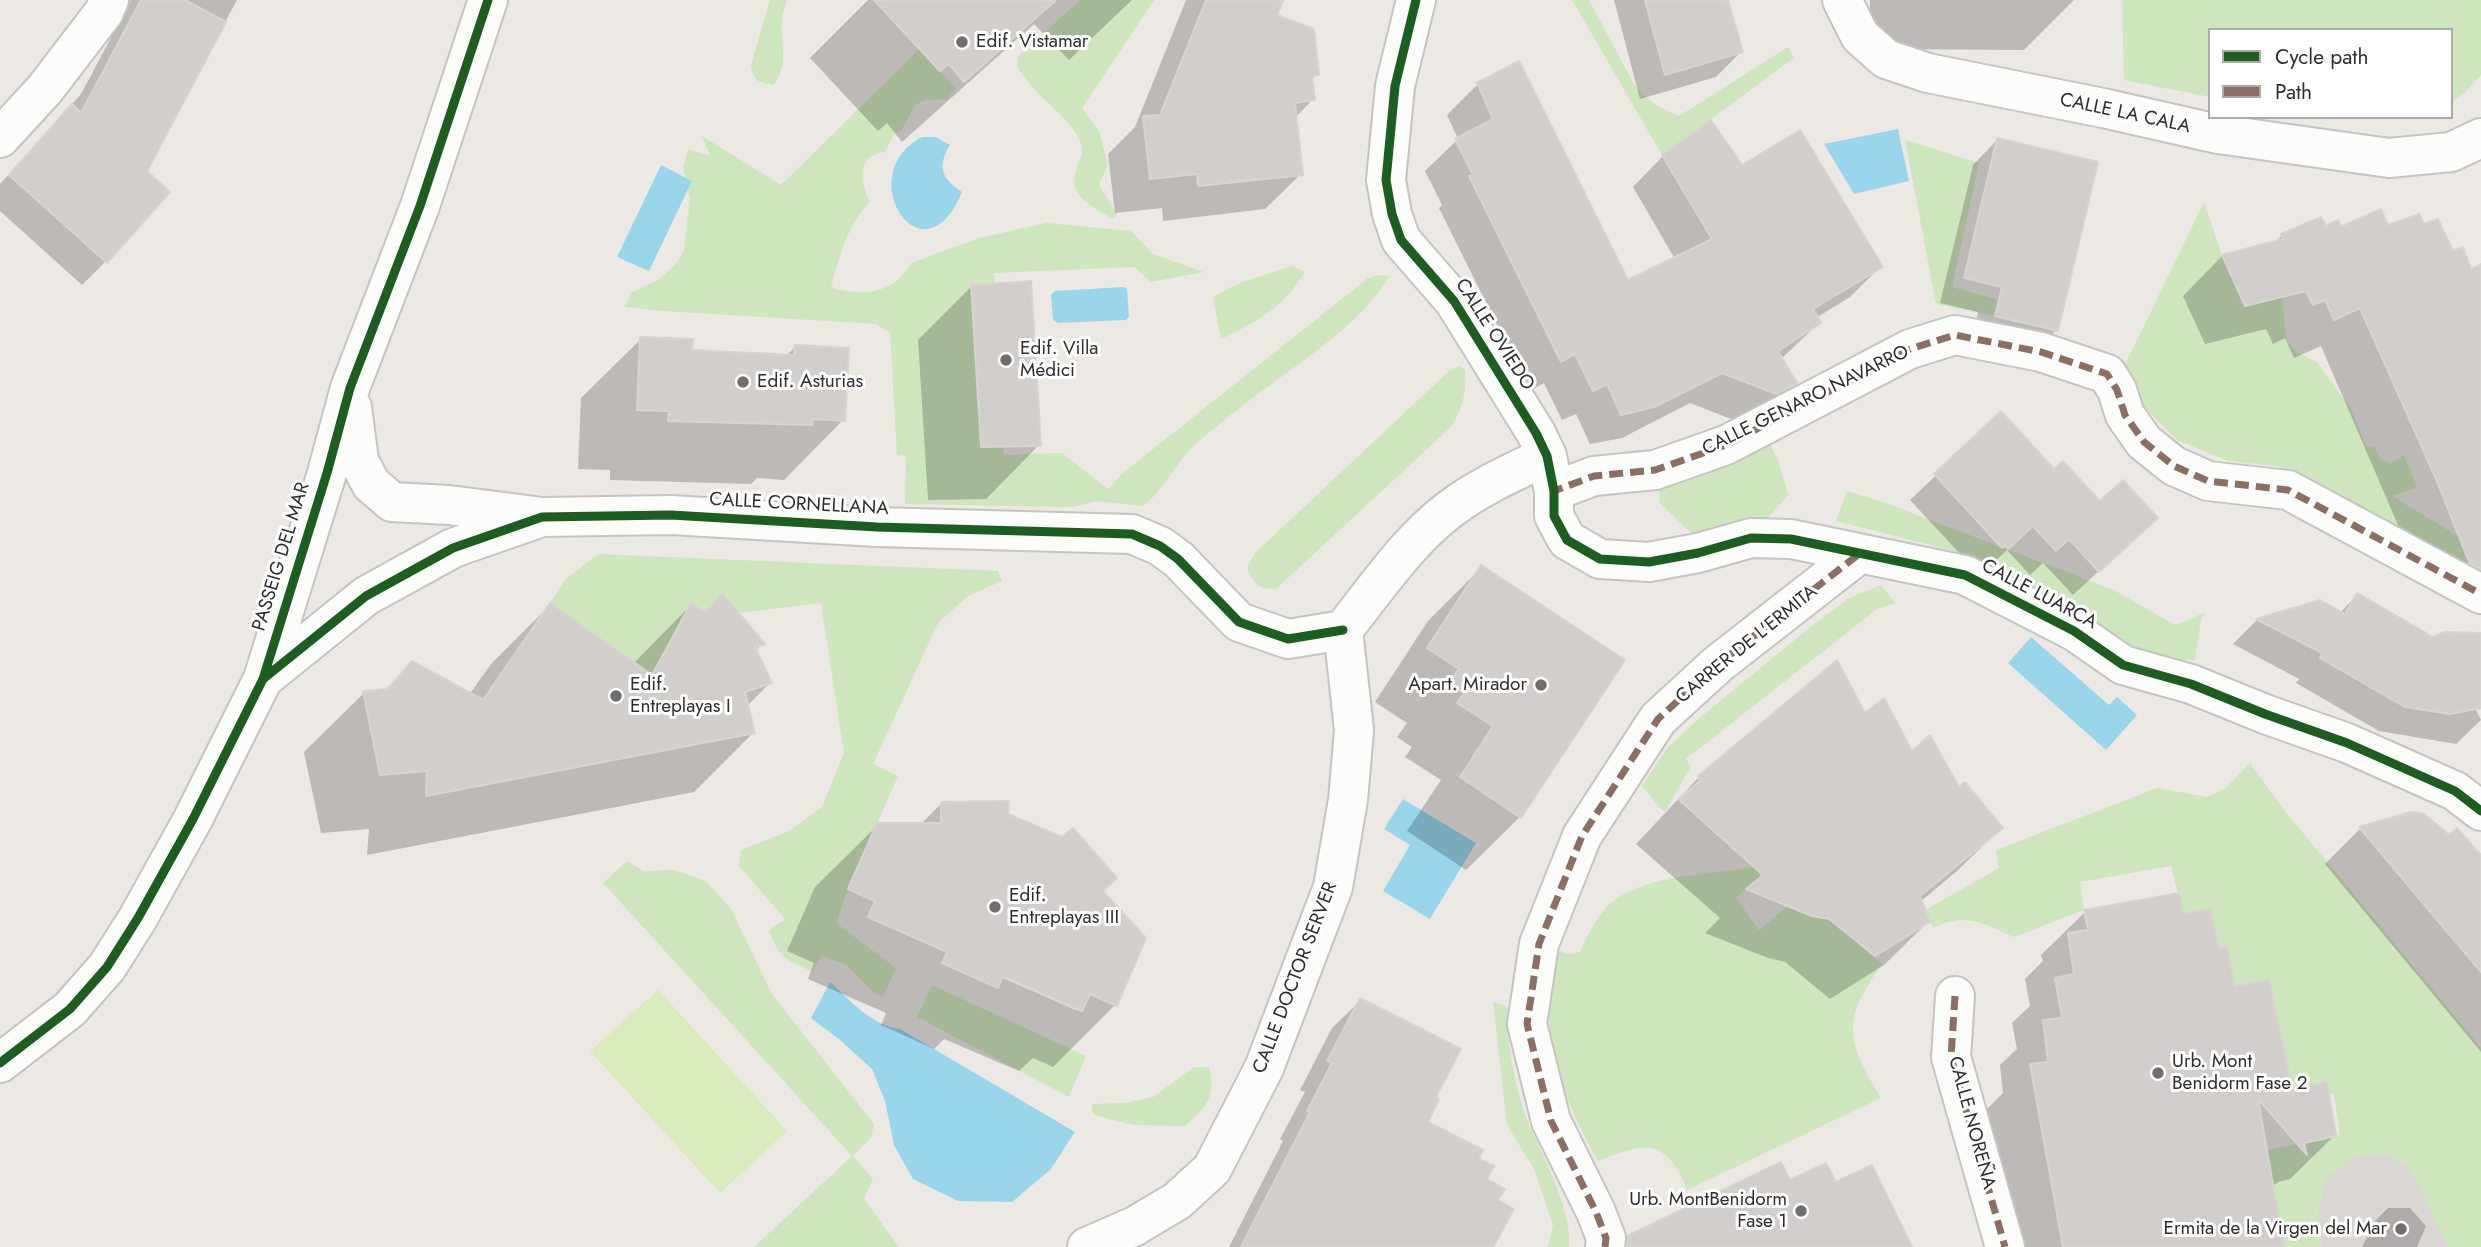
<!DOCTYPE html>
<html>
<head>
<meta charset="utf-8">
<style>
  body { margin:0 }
  #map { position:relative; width:2481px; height:1247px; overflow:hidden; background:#ece8e4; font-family:Jost,sans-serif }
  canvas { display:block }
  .legend { position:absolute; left:2208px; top:28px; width:245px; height:91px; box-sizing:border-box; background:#fff; border:2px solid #ababab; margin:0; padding:9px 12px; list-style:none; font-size:21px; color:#2e2e2e }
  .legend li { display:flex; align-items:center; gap:14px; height:35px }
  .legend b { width:35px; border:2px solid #ababab }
</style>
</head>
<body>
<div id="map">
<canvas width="2481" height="1247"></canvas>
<ul class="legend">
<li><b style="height:9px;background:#1b5e20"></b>Cycle path</li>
<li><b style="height:9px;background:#8d6e63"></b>Path</li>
</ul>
</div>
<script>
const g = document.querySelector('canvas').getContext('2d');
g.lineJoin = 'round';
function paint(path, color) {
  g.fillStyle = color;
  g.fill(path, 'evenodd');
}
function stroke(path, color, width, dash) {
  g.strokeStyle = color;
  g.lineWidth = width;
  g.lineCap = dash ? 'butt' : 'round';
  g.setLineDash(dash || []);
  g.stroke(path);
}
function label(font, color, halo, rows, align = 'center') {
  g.font = font + ' Jost,sans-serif';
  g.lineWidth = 6;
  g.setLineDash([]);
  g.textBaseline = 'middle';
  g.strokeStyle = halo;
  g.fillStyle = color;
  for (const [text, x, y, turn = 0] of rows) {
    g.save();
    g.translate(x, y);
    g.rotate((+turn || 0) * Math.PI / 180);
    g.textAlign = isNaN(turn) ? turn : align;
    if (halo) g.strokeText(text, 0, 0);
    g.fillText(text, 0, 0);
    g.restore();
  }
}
paint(new Path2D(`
  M770,0H787C786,5 783,11 782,17C779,44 791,58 774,85C759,83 753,81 751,65Z
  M1080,0H1154L1082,108L1099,131L1108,164L1099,185L1117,214L1114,219C1099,211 1072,199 1074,178C1077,157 1090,156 1075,132C1063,114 1048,104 1034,89C1028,82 1022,74 1017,67L1018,56Z
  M1572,0H1589L1634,84C1646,100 1661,109 1679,116L1788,47L1794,58L1662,155Z
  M2122,0H2481V75L2465,93L2451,102V30H2210V97L2124,80Z
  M920,48L956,89L947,99L925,100L915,105L902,130L894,134L885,152C856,154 860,183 870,202C847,225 840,256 831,287C863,297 894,294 911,263L979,238L1046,223L1131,231L1153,254L1204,272L1151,282L1134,267L994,273L995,283L971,285L981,447H1003L1004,455L1062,453L1108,489L1123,473L1368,278L1379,275L1389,276C1367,319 1301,362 1262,391C1240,407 1219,424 1199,441C1176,460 1166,489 1143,506L1096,501L1074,507L905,504L906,456L897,455L890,333L876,324L664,311L624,307L632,292L658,280L676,264L684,250L690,199L683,167L688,149L710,156L702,136L781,185Z
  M1905,140L1979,163L1952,287L1999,300L1995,316L1936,304Z
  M2204,202L2222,255L2245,305L2282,297L2286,340L2296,352L2317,362L2351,409L2366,446L2375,447L2380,459L2391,463L2404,455L2417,487L2392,496L2463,539L2481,531V575L2307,476L2276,466L2228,461L2177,440L2144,407L2125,365Z
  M1292,266L1305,272C1283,308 1258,321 1221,339L1213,297L1237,284Z
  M1459,366L1465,369C1467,391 1463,406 1452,426L1276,589C1259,590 1253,583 1247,568L1255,553L1449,371Z
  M1769,442L1779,462L1788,495L1766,520L1694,536L1660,503L1658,486Z
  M1847,491L1883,502L2114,590L2175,625L2206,612L2201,620L2195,660H2176L2141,653L2073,608L1976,560L1950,550L1836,521Z
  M598,554L998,571L1002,581L968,596L938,623L873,764L898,776L848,889L836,923L896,968L883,997L873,992L846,965L822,956L812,971C787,961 778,957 769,930L785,919L739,866L741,850L789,831L822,807L844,753L821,603L739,613L722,593L706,613L691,603L652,675L550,603L565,580Z
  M1881,585L1895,603L1877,609L1686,759L1691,766L1665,812L1662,810L1642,786L1668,747L1704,714L1814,624L1849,598Z
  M2250,763L2284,810L2481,1048V1247H2447L2432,1218L2318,1214L2321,1247H2284L2267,1150L2340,1135L2334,1094L2329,1095L2327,1082L2288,1088L2287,1062L2269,980L2235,986L2227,947L2219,948L2210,910L2183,914L2171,866L2080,882L2084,910L2014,937C1984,924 1965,911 1933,928L1925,910L1999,868L1996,850L2157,788L2207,797L2226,788Z
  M627,861L643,871L675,870L707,882L731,909L772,994L874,1124L871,1138L853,1156L873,1179L864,1199L899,1247H754L852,1156L603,883Z
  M1754,867L1761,877L1736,898L1759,930L1792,902L1824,915L1882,964C1841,1023 1846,1038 1881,1098L1687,1190C1667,1137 1643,1142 1598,1161C1560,1092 1535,1031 1558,951L1571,954L1580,952C1588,935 1597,914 1612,902C1648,874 1710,875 1754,867Z
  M932,985L1086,1056L1069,1097L917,1017Z
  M1493,1001L1507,1007C1507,1041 1513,1076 1523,1109C1537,1148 1573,1206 1569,1247H1548L1553,1225L1534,1169L1507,1125Z
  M1194,1067H1209C1217,1097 1206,1107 1185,1126L1133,1125L1097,1116L1092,1112V1104L1125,1103L1153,1097Z`), '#cee6be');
paint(new Path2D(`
  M658,990L787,1131L720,1193L590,1051Z`), '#d9eabb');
paint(new Path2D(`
  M2387,1155L2407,1166L2417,1180L2447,1247H2321L2318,1214L2325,1179L2356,1156Z`), '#dad6d2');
paint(new Path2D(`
  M1898,129L1909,181L1854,194L1824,144Z
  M922,137H936L950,145C937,167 941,178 962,192C923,287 850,174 922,137Z
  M661,165L692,181L649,271L617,257Z
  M1124,287L1127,289L1129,317L1126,320L1058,323L1053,320L1051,295L1055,291Z
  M2031,637L2109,705L2117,697L2137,715L2106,750L2008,663Z
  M1403,799L1476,843L1430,919L1383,891L1410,845L1384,829Z
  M830,982C851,1001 871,1025 900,1029L1075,1132L1050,1170L1012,1202L958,1201L913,1179L894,1145L885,1101L872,1069L840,1040L811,1018Z`), '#99d6ec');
paint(new Path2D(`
  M131,0H237L145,171L105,262L82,285L0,211V184L81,94Z
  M868,0H1132L1069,60L1034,24L902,142L887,123L878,131L810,58Z
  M1186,0H1284L1277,17L1317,74L1311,80L1313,99L1295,118L1301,174L1265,209L1163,221L1162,208L1115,213L1108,154L1135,127Z
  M1614,0H1726L1741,52L1716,77L1640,99Z
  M1870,0H2074L2024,50L1869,49Z
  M1478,84L1627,282L1675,259L1633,187L1663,156L1741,167L1881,266L1850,297L1816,318L1819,323L1781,359L1795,383L1764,414L1744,424L1690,403L1622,438L1590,444L1576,414L1562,420L1544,383L1530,391L1439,208L1442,205L1425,171L1458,139L1447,115Z
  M1998,139L2056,330L2031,355L1971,341L1978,312L1940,303L1973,165Z
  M2423,226L2470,271L2481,277V558L2460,567L2410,553L2321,346L2294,358L2285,338L2273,344L2266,329L2205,344L2183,296L2222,256L2274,243L2282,235L2325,228Z
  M972,286L1039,445L986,499L928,500L918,340Z
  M641,339L690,351L786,356L795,347L843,420L784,480L757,478L751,484L610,480V470L578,469L581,398Z
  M2001,414L2054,471L2100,503L2156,518L2073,595L2043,563L2030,575L2007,550L1983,573L1976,571L1910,500Z
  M1481,568L1520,817L1466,870L1407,831L1441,780L1405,757L1412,747L1397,737L1407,723L1375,702L1428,621Z
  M722,595L762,644L755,651L770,683L747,706L753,733L694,792L367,855L369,829L321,833L304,752L364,693L384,691L412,664L469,695L491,664L550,605L633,664L691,605L704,614Z
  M2357,595L2433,639L2463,683L2481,720L2456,744L2379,731L2296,683L2299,679L2233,644L2257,620L2319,602L2340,613Z
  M1865,716L1958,790L2001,828L1957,871L1920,902L1928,922L1884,965L1830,999L1785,962L1768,958L1705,933L1720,918L1636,844L1699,777Z
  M941,804L1006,815L1101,892L1115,1005L1053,1067L1033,1058L1019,1071L944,1039L934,1049L881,1025L886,1013L808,979L814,963L787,951L815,887L878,825H920ZM995,971L1079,1007L1076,1010L994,974Z
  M2410,813L2481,857V1052L2325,864L2360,829Z
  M2085,912L2181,916L2217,950L2233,988L2291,1090L2334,1136L2290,1179L2278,1182L2272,1187L2283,1247H2012L1987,1109L2003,1093L2000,1065L2017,1049L2012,1023L2030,1006L2025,979L2043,961L2041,955Z
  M1361,1000L1433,1097L1425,1123L1476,1159L1496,1201L1499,1233L1501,1235L1494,1247H1229L1283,1141L1280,1139L1305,1092L1300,1090L1332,1028Z
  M2388,1208H2410L2426,1226L2417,1247H2362L2375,1221Z`), '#0003');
const building = new Path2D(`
  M141,0H185L226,22L147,171L170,192L107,263L9,175L72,104L81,113Z
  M874,0H1056L964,82L949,64L940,71Z
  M1206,0H1283L1277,15L1314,29L1319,75H1312L1315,100L1295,103L1303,175L1198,186L1197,174L1150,179L1143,116L1160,115Z
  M1645,0H1728L1743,52L1665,75Z
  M1519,61L1628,280L1712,239L1662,155L1711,120L1742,165L1800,130L1883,267L1813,309L1821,323L1778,351L1797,383L1776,394L1722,373L1654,407L1621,415L1607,384L1593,391L1575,354L1561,362L1469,176L1473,175L1455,139L1493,119L1477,83Z
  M1997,138L2098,162L2058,331L1995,316L2002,287L1964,278Z
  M2381,209L2388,225L2419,214L2424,224L2438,219L2453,251L2463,247L2471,269L2481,264V569L2469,562L2436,479L2360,308L2334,320L2325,300L2313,305L2306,291L2245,306L2222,255L2283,239L2281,234L2321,217L2326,226L2338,220L2341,227Z
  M1031,281L1041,446L981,447L971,285Z
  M640,337L693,339L692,350L794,355L795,345L849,348L845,421L813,419L812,425L668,421L669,411L637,410Z
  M2001,411L2054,469L2063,461L2100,501L2123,480L2158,518L2099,572L2069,539L2056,551L2033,526L2008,549L2005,545L2002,548L1934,474Z
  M1481,565L1625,660L1521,818L1460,777L1493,726L1457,703L1464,693L1449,682L1459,669L1427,648Z
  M722,593L765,644L755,647L772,683L745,692L755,733L426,796L427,771L380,775L363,691L388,689L412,661L483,700L550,603L652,675L691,603L706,613Z
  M2357,593L2433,637L2444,632L2481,633V708L2450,714L2405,707L2320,658L2322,653L2256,619L2320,600L2345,614Z
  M1837,660L1865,713L1884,698L1912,751L1930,735L1959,787L1965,782L2003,828L1920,896L1930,922L1875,956L1829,919L1812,916L1746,889L1763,875L1678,799L1700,781L1698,776Z
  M1009,801L1008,814L1062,837L1073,828L1117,878L1103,891L1146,938L1117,1006L1090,994L1082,1011L1003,976L998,988L942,963L947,952L868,917L875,901L848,889L877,823H941V802Z
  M2410,812L2424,814L2449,835L2457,828L2481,855V972L2359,827Z
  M2179,893L2183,914L2210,909L2219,948L2227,946L2235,986L2269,980L2292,1088L2327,1082L2336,1136L2304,1143L2307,1155L2258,1099L2284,1247H2063L2030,1064L2048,1062L2043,1020L2062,1018L2055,978L2074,974L2068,933L2088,930L2084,910Z
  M1360,998L1461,1049L1436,1097L1439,1099L1428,1122L1483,1150L1479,1159L1494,1166L1487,1179L1505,1189L1498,1200L1514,1209L1493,1247H1241L1310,1112L1307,1111L1332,1063L1327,1061Z
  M1781,1162L1790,1180L1826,1163L1836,1182L1872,1165L1912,1247H1627V1236Z`);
paint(building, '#d1cecb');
stroke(building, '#d7d4d0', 2);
const minor = new Path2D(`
  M1416,0L1395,86L1386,180L1392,214L1401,240L1454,301L1536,433L1547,456L1554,491V516L1567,540L1600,559L1649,562L1698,553L1751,538L1791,539L1965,575L2074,631L2123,665L2191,684L2265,714L2347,743L2455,791L2481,811
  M1842,0L1860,36L1886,59L1928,73L2103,108L2218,134L2389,158L2451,152L2481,138
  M0,138L45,89L104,12L109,0
  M352,407L359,461L371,484L392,502L449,505L535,516
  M1554,491L1594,476L1655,470L1726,445L1910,349L1955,335L2041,352L2107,374L2117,390L2125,415L2144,442L2174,466L2208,481L2288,490L2481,594
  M1343,630C1376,589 1407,542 1449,510C1479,487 1513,472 1547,456
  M263,679L366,596L453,548L542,517L671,515L877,527L1132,534L1160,546L1178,559L1239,622L1288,639L1343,630
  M1955,996L1951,1057L2005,1247
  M0,1063L70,1009L107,967L138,918L193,819L263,679L327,473L350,388L420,206L488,0
  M1087,1247L1135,1226L1177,1201L1212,1169L1264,1068L1333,887L1348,800L1354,730L1343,630
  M1605,1247L1606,1238L1596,1212L1551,1121L1527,1024L1539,944L1582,836L1658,719L1718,664L1859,554`);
stroke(minor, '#c5c4c5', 42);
stroke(minor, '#fcfcfb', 38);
stroke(new Path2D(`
  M1554,496V491L1594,476L1655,470L1726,445L1910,349L1955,335L2041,352L2107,374L2117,390L2125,415L2144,442L2174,466L2208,481L2288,490L2481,594
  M1955,996L1951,1057L2005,1247
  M1605,1247L1606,1238L1596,1212L1551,1121L1527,1024L1539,944L1582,836L1658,719L1718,664L1859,554`), '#8d6e63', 7, [14, 7]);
stroke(new Path2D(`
  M1416,0L1395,86L1386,180L1392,214L1401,240L1454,301L1536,433L1547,456L1554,491V516L1567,540L1600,559L1649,562L1698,553L1751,538L1791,539L1965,575L2074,631L2123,665L2191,684L2265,714L2347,743L2455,791L2481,811
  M263,679L366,596L453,548L542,517L671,515L877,527L1132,534L1160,546L1178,559L1239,622L1288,639L1343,630
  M0,1063L70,1009L107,967L138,918L193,819L263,679L327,473L350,388L420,206L488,0`), '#1b5e20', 9);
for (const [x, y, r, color] of [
  [962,42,7,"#706f6e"],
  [1006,360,7,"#706f6e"],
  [743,382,7,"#706f6e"],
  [1541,685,7,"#706f6e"],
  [616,696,7,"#706f6e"],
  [995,907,7,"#706f6e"],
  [2158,1073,7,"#706f6e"],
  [1801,1211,7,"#706f6e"],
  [2401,1229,7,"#706f6e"]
]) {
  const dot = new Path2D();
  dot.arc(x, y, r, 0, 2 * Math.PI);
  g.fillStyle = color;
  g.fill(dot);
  stroke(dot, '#fff', 2.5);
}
label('19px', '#2e2e2e', '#fff', [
  ["Edif. Vistamar",976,42],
  ["Edif. Villa",1020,349],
  ["Médici",1020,371],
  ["Edif. Asturias",757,382],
  ["Edif.",630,685],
  ["Entreplayas I",630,707],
  ["Apart. Mirador",1527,685,"right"],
  ["Edif.",1009,896],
  ["Entreplayas III",1009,918],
  ["Urb. Mont",2172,1062],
  ["Benidorm Fase 2",2172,1084],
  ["Urb. MontBenidorm",1787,1200,"right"],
  ["Fase 1",1787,1222,"right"],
  ["Ermita de la Virgen del Mar",2387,1229,"right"]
], 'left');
label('19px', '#2e2e2e', '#fff', [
  ["CALLE LA CALA",2125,114,12],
  ["CALLE OVIEDO",1494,335,57],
  ["CALLE GENARO NAVARRO",1806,401,-26],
  ["CALLE CORNELLANA",799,505,3],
  ["PASSEIG DEL MAR",282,557,-73],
  ["CALLE LUARCA",2039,595,28],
  ["CARRER DE L'ERMITA",1747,645,-39],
  ["CALLE DOCTOR SERVER",1296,978,-69],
  ["CALLE NOREÑA",1971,1123,75]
]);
</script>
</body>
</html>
